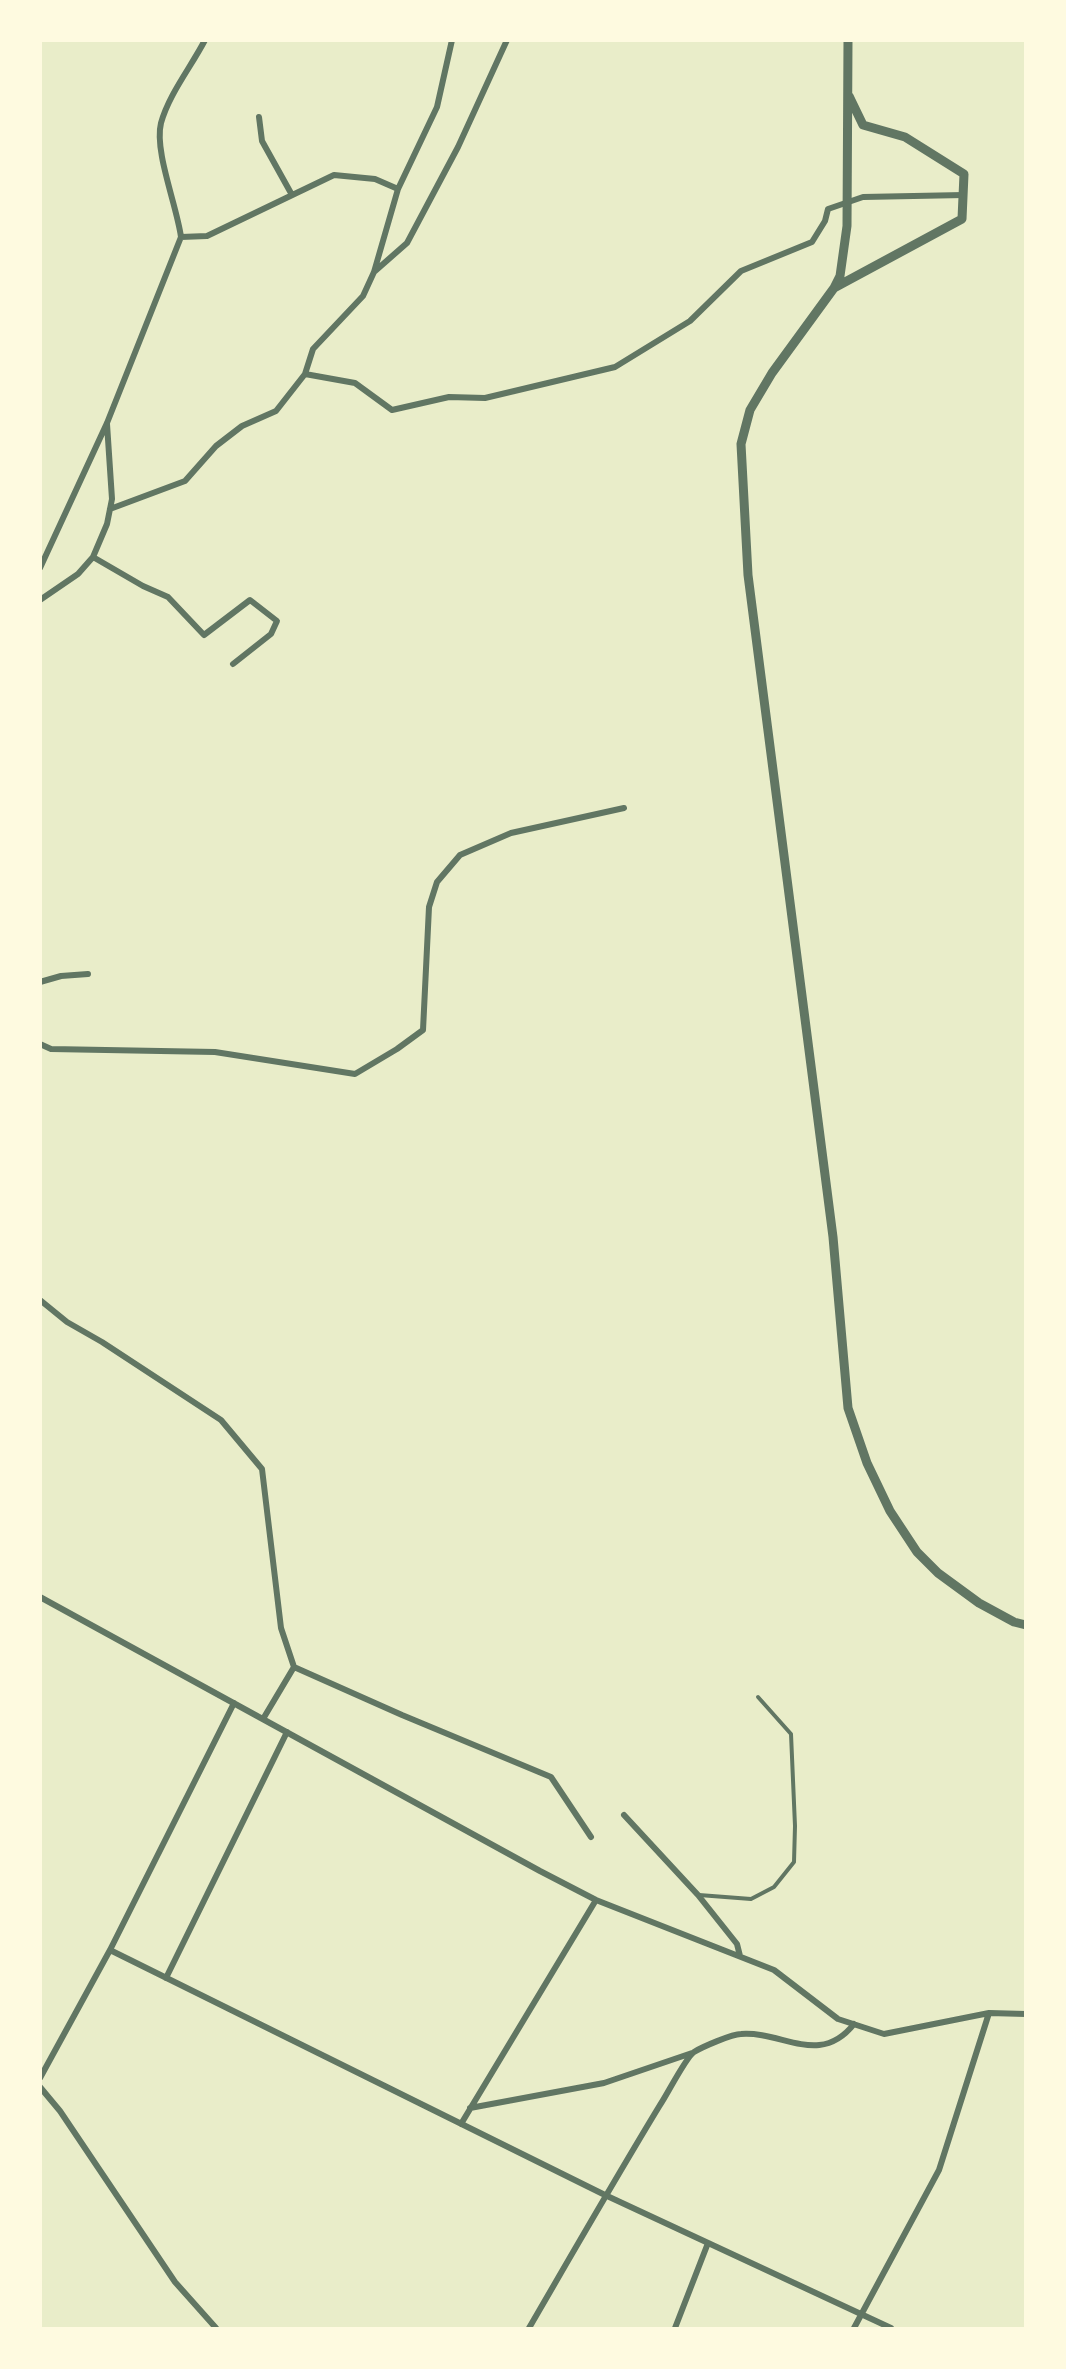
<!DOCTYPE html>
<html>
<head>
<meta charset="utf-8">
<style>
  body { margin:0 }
  #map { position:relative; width:1066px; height:2369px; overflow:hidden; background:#e9edc9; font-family:Arial,sans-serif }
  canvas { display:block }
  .frame { position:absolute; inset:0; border:42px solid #fefae0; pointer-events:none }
</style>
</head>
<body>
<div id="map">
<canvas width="1066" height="2369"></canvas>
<div class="frame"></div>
</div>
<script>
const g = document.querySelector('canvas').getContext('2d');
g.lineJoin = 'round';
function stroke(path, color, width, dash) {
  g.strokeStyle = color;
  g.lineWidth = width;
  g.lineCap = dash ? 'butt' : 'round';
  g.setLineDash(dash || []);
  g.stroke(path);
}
stroke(new Path2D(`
  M699,1895L751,1899L774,1887L794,1862L795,1826L791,1734L758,1697`), '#617663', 4);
stroke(new Path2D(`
  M259,117L262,141L292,195
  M181,237L207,236L334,175L375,179L398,189
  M374,272L407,243L458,147L507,40
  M305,374L355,383L392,410L449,397L485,398L615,367L690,321L741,271L812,242L825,221L828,209L863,197L964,195
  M110,509L185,481L216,446L242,426L276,411L305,374L313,349L363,296L374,272L398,189L437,107L452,40
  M93,557L143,586L168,597L204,635L250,600L277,621L271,634L233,664
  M40,568L107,423L181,237C177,206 154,151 161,123C169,94 191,67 205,40
  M40,600L78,574L93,557L107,524L112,499L107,424
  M40,982L61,976L88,974
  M40,1044L51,1049L215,1052L355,1074L397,1049L423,1030L429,907L437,882L460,855L511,833L624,808
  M40,1300L67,1322L102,1342L221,1420L262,1469L281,1628L294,1667L402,1715L551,1777L591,1837
  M40,1597L540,1871L596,1900L774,1970L838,2019L884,2034L989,2013L1026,2014
  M263,1719L294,1667
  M624,1815L698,1895L737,1944L740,1956
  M110,1950L605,2195L891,2328
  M166,1978L287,1732
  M40,2078L110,1950L234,1703
  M40,2087L60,2111L175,2282L216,2328
  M470,2108L604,2083L692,2053
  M461,2124L596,1900
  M529,2328C572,2254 615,2179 660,2105C667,2095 686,2057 694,2052C702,2047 732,2034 741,2034C783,2031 820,2067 854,2024
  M675,2328L708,2243
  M854,2328L939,2170L989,2013`), '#617663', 6);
stroke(new Path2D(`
  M848,40L847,226L840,276L834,288L772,373L750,410L741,444L748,575L833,1237L848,1408L867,1463L890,1511L917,1552L938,1573L979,1603L1014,1622L1026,1625
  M834,288L962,219L964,174L905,137L863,125L849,96`), '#617663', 9);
</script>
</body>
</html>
